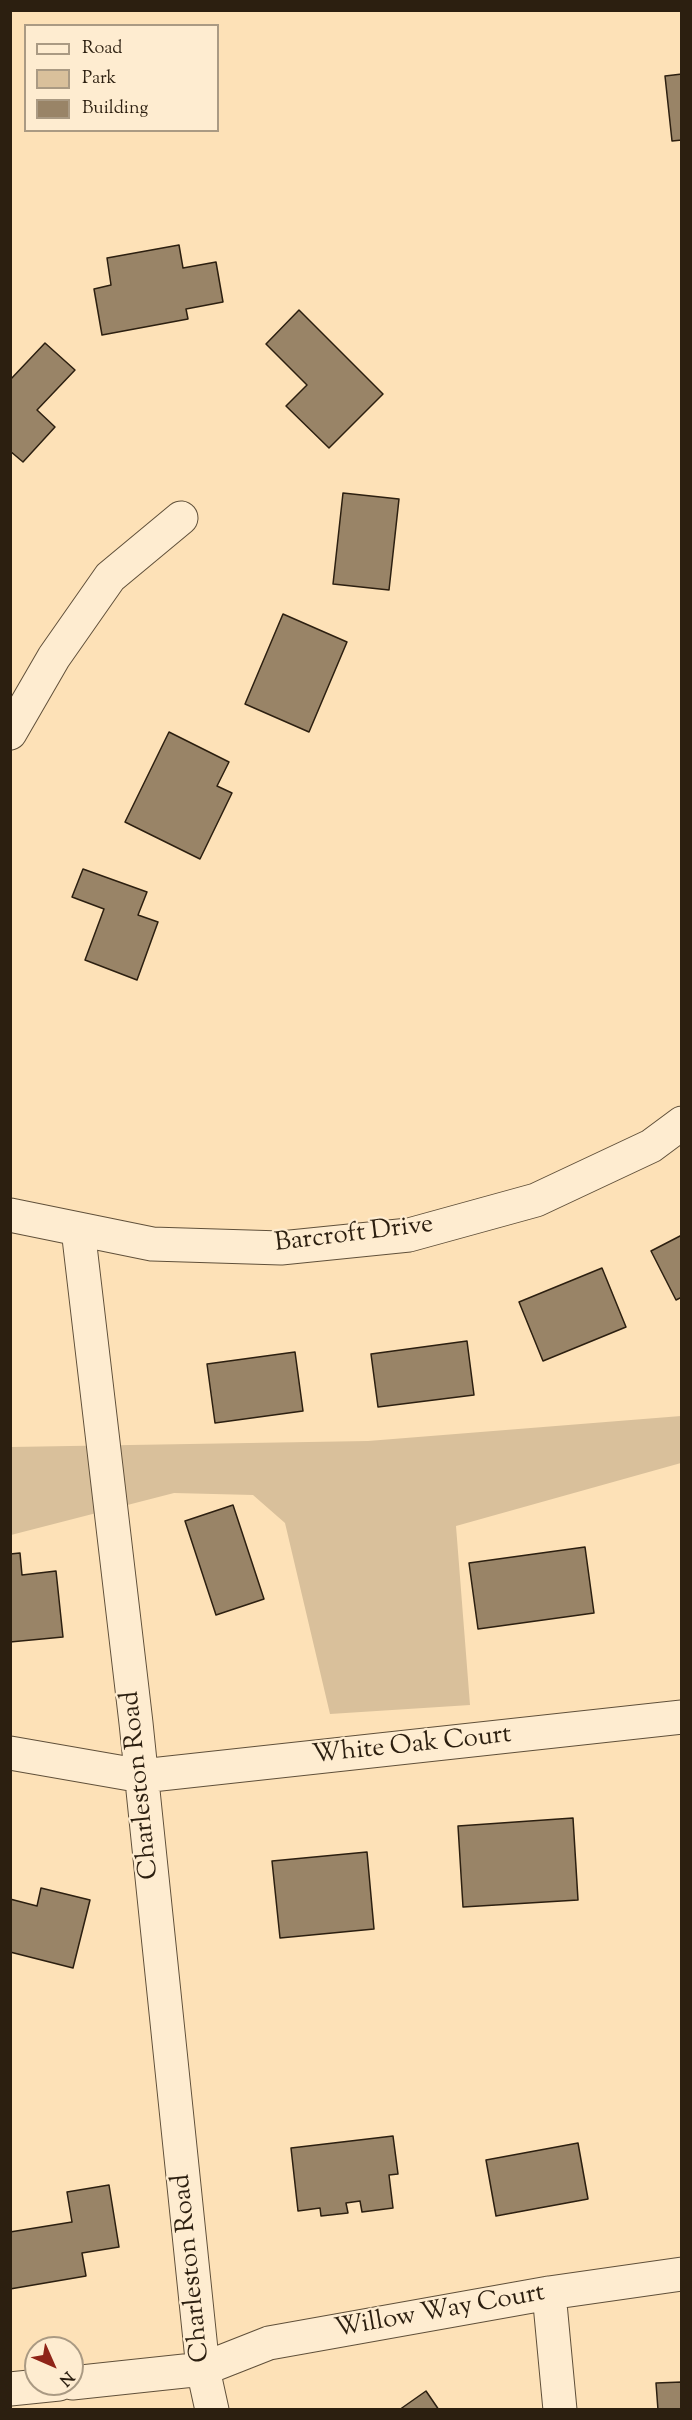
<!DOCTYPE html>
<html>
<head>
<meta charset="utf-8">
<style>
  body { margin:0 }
  #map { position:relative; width:692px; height:2420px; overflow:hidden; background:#fde1b7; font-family:"Sorts Mill Goudy",serif }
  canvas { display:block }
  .frame { position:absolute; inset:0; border:12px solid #2c1f10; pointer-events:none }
  .legend { position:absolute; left:24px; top:24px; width:195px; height:108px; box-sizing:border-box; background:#feecd0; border:2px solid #aa9a83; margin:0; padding:8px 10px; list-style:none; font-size:18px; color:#2c1f10 }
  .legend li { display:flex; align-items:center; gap:12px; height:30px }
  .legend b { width:30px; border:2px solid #aa9a83 }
  .north { position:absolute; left:24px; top:2336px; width:60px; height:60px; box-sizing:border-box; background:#feecd0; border:2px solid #aa9a83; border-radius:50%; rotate:135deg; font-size:16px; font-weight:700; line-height:24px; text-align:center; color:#2c1f10 }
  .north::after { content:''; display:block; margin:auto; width:21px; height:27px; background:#8f2418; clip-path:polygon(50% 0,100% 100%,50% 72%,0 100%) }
</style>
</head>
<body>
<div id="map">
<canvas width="692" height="2420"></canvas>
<div class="frame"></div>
<ul class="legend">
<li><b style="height:8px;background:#feecd0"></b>Road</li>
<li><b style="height:16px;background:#d9c09b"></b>Park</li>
<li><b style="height:16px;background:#998467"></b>Building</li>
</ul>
<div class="north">N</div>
</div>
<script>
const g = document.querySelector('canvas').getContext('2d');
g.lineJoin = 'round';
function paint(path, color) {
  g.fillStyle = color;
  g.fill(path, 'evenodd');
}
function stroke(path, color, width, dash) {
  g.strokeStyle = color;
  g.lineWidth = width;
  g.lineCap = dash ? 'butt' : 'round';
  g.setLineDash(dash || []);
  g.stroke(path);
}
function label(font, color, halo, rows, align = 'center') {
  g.font = font + ' "Sorts Mill Goudy",serif';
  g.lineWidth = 4.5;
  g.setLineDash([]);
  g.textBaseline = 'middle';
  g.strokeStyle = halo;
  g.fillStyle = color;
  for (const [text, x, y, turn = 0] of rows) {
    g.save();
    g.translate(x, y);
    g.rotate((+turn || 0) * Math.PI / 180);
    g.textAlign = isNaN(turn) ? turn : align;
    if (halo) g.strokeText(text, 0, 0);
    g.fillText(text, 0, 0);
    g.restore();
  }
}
paint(new Path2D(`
  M681,1416V1463L456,1526L470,1705L330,1714L285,1523L253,1495L174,1493L11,1535V1447L368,1441Z`), '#d9c09b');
const building = new Path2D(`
  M682,74V140L672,141L665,76Z
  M179,245L183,268L216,262L223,302L186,309L188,319L102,335L94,289L111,285L107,258Z
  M299,310L383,394L329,448L286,406L307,385L266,344Z
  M45,343L75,370L37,410L55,427L23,462L10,451V380Z
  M343,493L399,499L389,590L333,584Z
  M283,614L347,642L309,732L245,704Z
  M169,732L229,762L217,786L232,793L200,859L125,822Z
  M83,869L147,892L138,915L158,922L137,980L85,960L104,909L72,897Z
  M682,1235V1297L676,1300L651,1251Z
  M602,1268L626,1327L543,1361L519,1302Z
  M467,1341L474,1395L378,1407L371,1354Z
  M295,1352L303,1411L215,1423L207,1364Z
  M233,1505L264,1599L216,1615L185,1521Z
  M585,1547L594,1613L478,1629L469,1563Z
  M20,1553L22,1575L56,1571L63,1637L10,1642V1554Z
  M573,1818L578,1900L463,1907L458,1826Z
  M367,1852L374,1929L280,1938L272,1861Z
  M41,1888L90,1900L73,1968L10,1952V1899L37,1906Z
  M393,2136L398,2174L389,2175L393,2208L362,2212L360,2201L346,2203L348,2213L321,2216L320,2208L298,2211L291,2148Z
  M578,2143L588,2199L496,2216L486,2160Z
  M109,2185L119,2247L82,2253L86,2276L10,2289V2232L72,2222L67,2192Z
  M682,2382V2410H658L656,2383Z
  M426,2391L439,2410H399Z`);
paint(building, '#998467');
stroke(building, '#2c1f10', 1.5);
const street = new Path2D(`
  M10,733L54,657L110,577L181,518
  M10,1215L152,1244L281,1248L409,1235L536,1200L651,1146L682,1123
  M78,1229L136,1723L203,2369L212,2410
  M10,1753L142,1776L682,1717
  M549,2293L560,2410
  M72,2383L203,2369L269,2343L549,2293L682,2274
  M10,2389L59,2384`);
stroke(street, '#60503a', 35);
stroke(street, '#feecd0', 33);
label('26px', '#2c1f10', '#feecd0', [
  ["Barcroft Drive",354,1236,-7],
  ["White Oak Court",412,1747,-6],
  ["Charleston Road",142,1785,-96],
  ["Charleston Road",193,2268,-96],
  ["Willow Way Court",440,2313,-10]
]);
</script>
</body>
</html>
